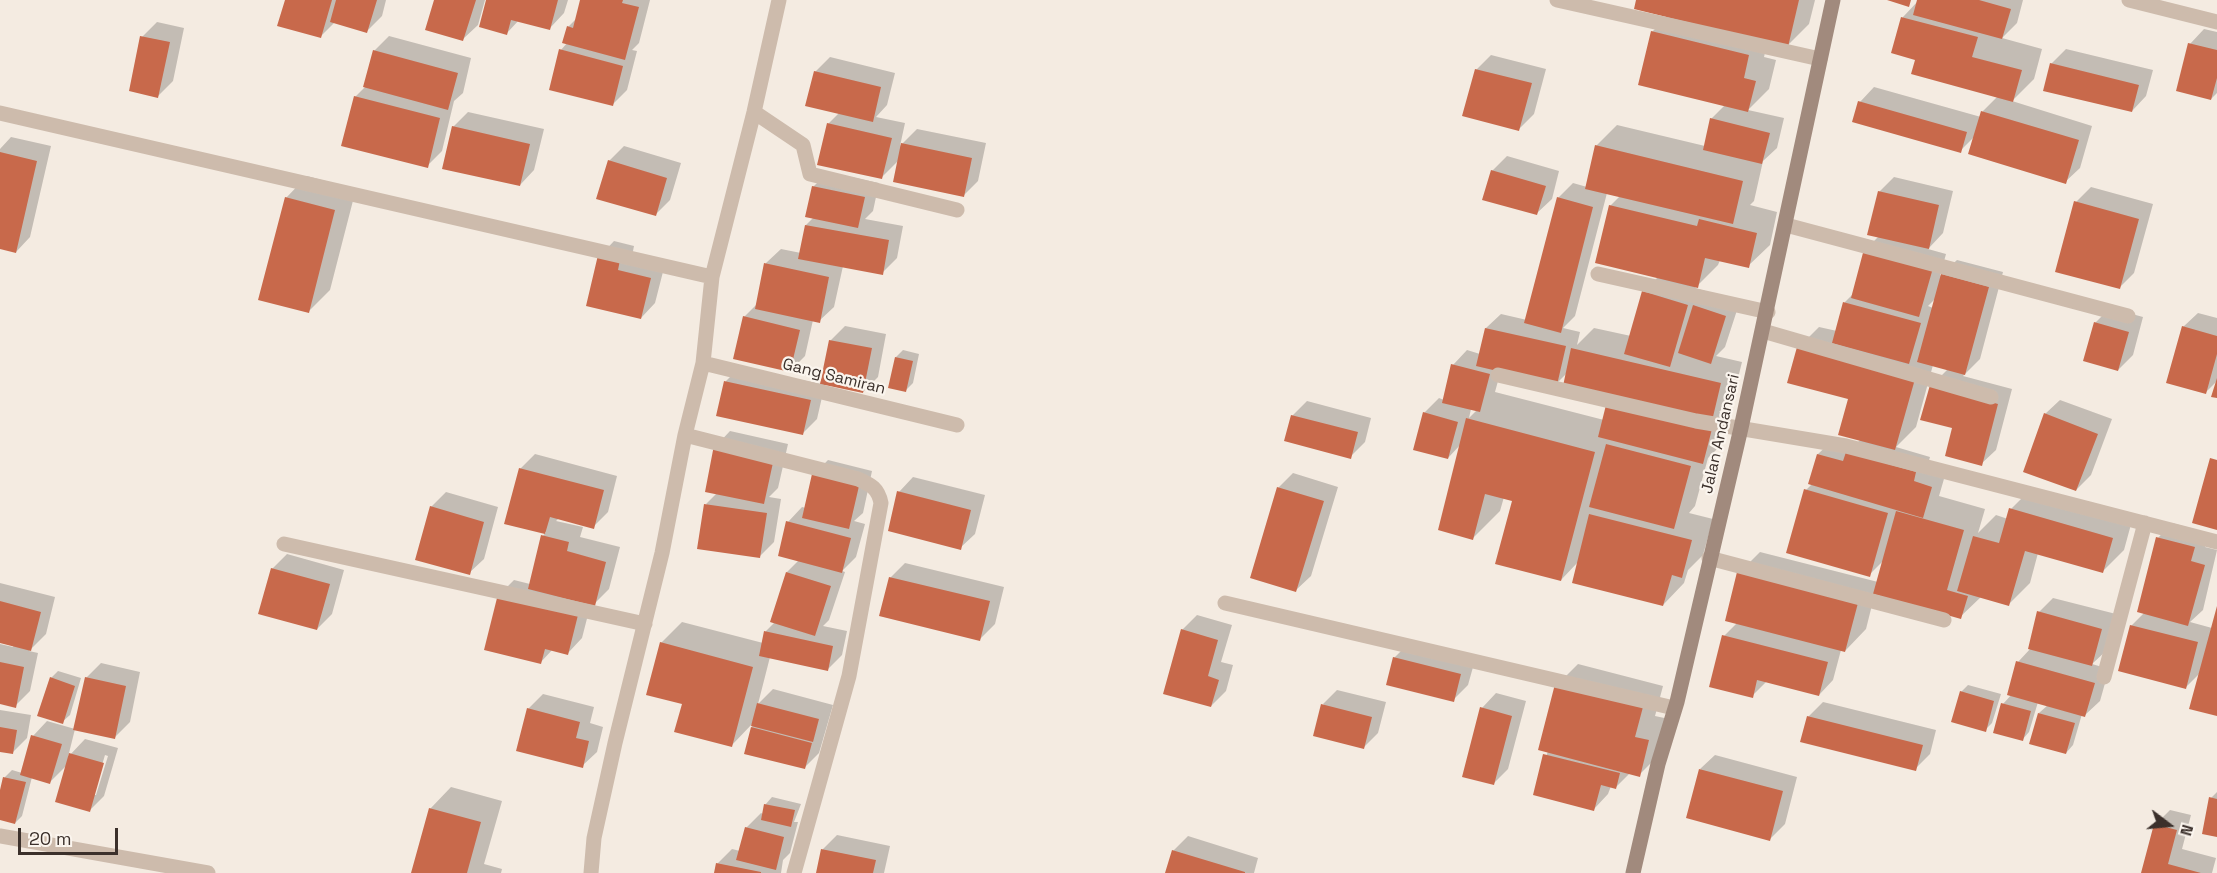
<!DOCTYPE html>
<html>
<head>
<meta charset="utf-8">
<style>
  body { margin:0 }
  #map { position:relative; width:2217px; height:873px; overflow:hidden; background:#f4ebe1; font-family:"Space Grotesk",sans-serif }
  canvas { display:block }
  .north { position:absolute; left:2139px; top:795px; width:60px; height:60px; -webkit-text-stroke:4px #fbf5ee; paint-order:stroke; rotate:106deg; font-size:16px; font-weight:700; line-height:24px; text-align:center; color:#3b302b }
  .north::after { content:''; display:block; margin:auto; width:21px; height:27px; background:#3b302b; clip-path:polygon(50% 0,100% 100%,50% 72%,0 100%) }
  .scale { position:absolute; left:18px; top:828px; width:100px; height:27px; box-sizing:border-box; border:3px solid #3b302b; border-top:0; padding-left:8px; font-size:18px; line-height:21px; white-space:nowrap; color:#3b302b; -webkit-text-stroke:4px #fbf5ee; paint-order:stroke }
</style>
</head>
<body>
<div id="map">
<canvas width="2217" height="873"></canvas>
<div class="north">N</div>
<div class="scale">20 m</div>
</div>
<script>
const g = document.querySelector('canvas').getContext('2d');
g.lineJoin = 'round';
function paint(path, color) {
  g.fillStyle = color;
  g.fill(path, 'evenodd');
}
function stroke(path, color, width, dash) {
  g.strokeStyle = color;
  g.lineWidth = width;
  g.lineCap = dash ? 'butt' : 'round';
  g.setLineDash(dash || []);
  g.stroke(path);
}
function label(font, color, halo, rows, align = 'center') {
  g.font = font + ' "Space Grotesk",sans-serif';
  g.lineWidth = 4.5;
  g.setLineDash([]);
  g.textBaseline = 'middle';
  g.strokeStyle = halo;
  g.fillStyle = color;
  for (const [text, x, y, turn = 0] of rows) {
    g.save();
    g.translate(x, y);
    g.rotate((+turn || 0) * Math.PI / 180);
    g.textAlign = isNaN(turn) ? turn : align;
    if (halo) g.strokeText(text, 0, 0);
    g.fillText(text, 0, 0);
    g.restore();
  }
}
paint(new Path2D(`
  M286,0H386L382,16L367,31L335,22L320,37Z
  M436,0H485L478,25L463,39Z
  M488,0H568L564,13L550,28L519,20L507,33Z
  M582,0H650L639,43L632,50L637,51L627,90L612,105L561,50L567,43L568,27L577,18Z
  M1637,0H1815L1809,24L1788,45L1768,40L1764,57L1776,60L1769,89L1748,110L1784,118L1777,148L1763,161L1754,201L1750,205L1777,212L1770,245L1748,266L1720,260L1718,265L1695,288L1740,301L1725,347L1716,356L1742,362L1733,398L1719,412L1726,414L1718,448L1708,458L1695,506L1689,513L1713,519L1703,555L1688,570L1684,583L1663,605L1578,562L1561,580L1513,500L1504,497L1500,511L1473,538L1461,444L1448,458L1424,413L1439,398L1444,400L1453,365L1467,350L1480,354L1486,328L1501,314L1527,320L1558,198L1573,183L1587,187L1596,146L1617,125L1705,146L1711,119L1725,105L1652,32L1668,16ZM1607,193L1620,196L1610,206L1658,277L1643,292L1631,336L1594,328L1577,345L1580,332L1563,328L1575,316ZM1501,370L1556,384L1567,373L1608,402L1604,420L1495,392ZM1471,409L1477,410L1469,418Z
  M1919,0H2023L2017,23L2002,38L2042,49L2034,79L2012,101L2092,126L2080,168L2065,182L1975,136L1960,151L1860,102L1874,87L1981,117L1983,111L1998,96L1917,59L1893,52L1903,17Z
  M157,22L184,28L173,81L158,96L142,37Z
  M2204,29L2217,32V93L2211,99L2190,44Z
  M389,36L471,58L463,93L454,101L442,151L427,166L355,97L366,86L374,51Z
  M2066,49L2153,70L2146,96L2132,111L2051,64Z
  M1491,55L1546,69L1534,114L1519,129L1476,70Z
  M830,57L895,73L887,105L876,117L905,123L900,146L917,129L986,143L978,181L963,196L899,160L882,177L828,124L840,112L815,72Z
  M468,112L544,129L534,170L520,185L453,127Z
  M11,137L51,146L30,237L16,252L0,248V149Z
  M624,146L681,163L670,200L655,215L609,161Z
  M1507,156L1559,171L1552,199L1537,213L1492,171Z
  M828,172L879,183L873,211L865,219L903,226L897,258L882,273L843,266L834,307L819,321L813,320L805,356L790,371L744,317L757,304L766,263L781,249L801,253L806,225L814,217L813,187Z
  M307,176L356,189L330,290L308,312L286,198Z
  M1894,177L1953,191L1943,233L1928,249L1946,254L1940,276L1957,260L2003,272L1980,359L1963,376L2012,389L1996,450L1981,464L1954,427L1931,386L1948,369L1933,365L1916,427L1896,447L1930,457L1927,467L1946,472L1939,496L1985,509L1978,533L1996,515L2008,519L2011,509L2032,488L2133,517L2124,550L2103,571L2038,553L2030,583L2009,604L1982,596L1960,617L1875,593L1866,629L1845,651L1841,650L1833,680L1819,695L1767,681L1752,696L1724,636L1737,623L1739,573L1760,552L1878,582L1884,560L1869,575L1806,490L1812,484L1818,454L1833,440L1854,446L1860,440L1850,398L1798,348L1819,327L1837,331L1845,302L1853,294L1865,250L1879,236V192ZM1936,298L1933,308L1928,306Z
  M2091,187L2153,204L2134,273L2120,287L2076,202Z
  M614,241L634,246L632,256L665,264L655,303L641,318L600,256Z
  M2110,308L2143,317L2133,355L2118,370L2095,323Z
  M2198,313L2217,318V381L2206,392L2183,327Z
  M845,326L886,334L878,377L863,392L825,384L817,419L803,433L718,415L726,381L740,367L821,384L830,341Z
  M903,350L919,354L913,383L906,390L896,357Z
  M2060,400L2112,419L2091,475L2076,490L2045,414Z
  M1307,401L1371,418L1365,442L1350,457L1292,416Z
  M730,431L788,444L778,488L769,497L781,499L774,542L759,557L706,504L717,493L716,446Z
  M535,454L617,476L608,512L593,527L559,518L556,521L583,527L580,537L620,547L609,589L594,604L591,603L582,638L568,653L553,649L540,663L499,595L514,580L530,584L543,536L546,532L506,523L520,469Z
  M828,460L872,471L863,513L854,521L865,524L856,557L842,571L845,572L829,620L823,626L847,631L842,655L827,670L770,657L758,704L773,689L833,705L819,753L804,768L746,753L753,723L732,745L683,703L661,643L682,622L763,643L766,631L775,622L787,572L799,560L788,522L802,507L806,508L813,475Z
  M1293,473L1338,487L1311,576L1296,590L1278,488Z
  M913,477L985,495L975,534L960,548L899,492Z
  M446,492L498,507L484,559L469,573L431,507Z
  M2172,523L2209,533L2205,547L2217,550L2203,610L2190,622L2212,628L2217,609V715L2201,672L2186,687L2131,626L2144,613L2158,538Z
  M287,554L344,570L332,614L317,629L272,569Z
  M905,563L1004,587L995,624L980,639L890,578Z
  M0,583L55,597L46,634L29,651L38,653L30,691L15,706L0,703V644L13,647L14,644L0,641Z
  M2053,598L2116,614L2107,650L2092,664L2109,669L2100,701L2085,715L2082,714L2073,745L2066,753L2039,713L2048,705L2038,702L2029,732L2022,740L2003,704L2012,694L2018,662L2031,648L2039,612Z
  M1197,615L1232,625L1221,662L1233,665L1226,691L1211,706L1182,630Z
  M1409,643L1475,660L1468,685L1453,700L1394,658Z
  M101,663L140,672L130,722L115,737L75,729L68,757L85,739L118,748L104,796L89,811L68,764L50,782L32,777L22,816L15,823L0,819V796L5,777L12,770L22,773L33,736L47,721L75,729L86,678ZM105,755L108,756L96,795H93Z
  M1578,664L1663,686L1655,716L1669,719L1660,754L1639,775L1630,773L1616,787L1611,786L1608,794L1594,809L1534,794L1548,751L1557,685Z
  M58,671L81,678L70,715L62,722L51,678Z
  M1968,685L2001,694L1992,723L1985,730L1961,692Z
  M1337,690L1386,702L1378,733L1364,747L1323,704Z
  M1496,693L1526,701L1508,769L1494,783L1482,708Z
  M543,694L594,707L590,723L603,727L597,752L582,766L528,709Z
  M1823,702L1936,730L1930,754L1915,769L1808,717Z
  M0,710L31,715L27,738L13,752L0,750Z
  M1715,755L1797,777L1785,824L1770,839L1700,769Z
  M451,787L502,801L484,864L502,869L501,873H412L430,809Z
  M2217,792V835L2211,798Z
  M772,797L801,804L794,822H798L790,853L783,860L781,873H716L717,864L732,849L740,851L746,828L761,813L763,814L765,805Z
  M2170,810L2191,815L2182,849L2216,858L2212,873H2143L2156,824Z
  M837,835L890,846L884,873H818L823,849Z
  M1188,836L1258,858L1254,873H1167L1173,851Z`), '#0003');
paint(new Path2D(`
  M285,0H332L321,38L277,26Z
  M336,0H377L367,33L330,22Z
  M434,0H476L463,41L425,30Z
  M486,0H558L550,30L511,20L507,35L479,27Z
  M580,0H623L622,3L639,7L625,60L562,43L567,26L573,28Z
  M1636,0H1799L1788,47L1634,9Z
  M1887,0H1911L1909,7Z
  M1917,0H1979L2011,9L2002,39L1913,15Z
  M1901,17L1978,37L1972,57L2022,70L2013,102L1911,74L1915,60L1891,53Z
  M1651,31L1749,55L1744,78L1756,81L1748,112L1638,85Z
  M140,36L170,42L158,98L129,91Z
  M2188,43L2217,50V78L2211,100L2176,91Z
  M559,49L623,66L613,106L549,90Z
  M373,50L458,73L448,110L363,87Z
  M2050,63L2139,85L2132,112L2043,91Z
  M1475,69L1532,83L1519,131L1462,116Z
  M814,71L881,87L873,122L805,106Z
  M354,96L440,118L428,168L341,146Z
  M1858,101L1967,132L1961,153L1852,122Z
  M1981,111L2079,140L2066,184L1968,154Z
  M1710,118L1770,133L1762,164L1703,150Z
  M827,123L892,138L882,179L817,165Z
  M452,126L530,144L520,186L442,169Z
  M901,143L972,158L964,197L893,182Z
  M1595,145L1743,181L1733,224L1585,189Z
  M0,152L37,161L16,253L0,249Z
  M608,160L667,178L656,216L596,199Z
  M1491,170L1546,186L1537,215L1482,200Z
  M812,186L865,197L858,228L805,217Z
  M1878,191L1939,205L1929,249L1867,235Z
  M285,197L335,210L309,313L258,300Z
  M1557,197L1593,207L1561,333L1524,323Z
  M2074,201L2139,219L2120,289L2055,272Z
  M1609,205L1697,226L1699,219L1757,233L1749,268L1705,258L1698,288L1595,263Z
  M805,225L889,240L883,275L798,259Z
  M1864,249L1933,268L1919,317L1851,298Z
  M598,255L620,260L618,270L651,278L641,319L586,306Z
  M764,263L829,277L820,323L755,309Z
  M1941,274L1989,287L1965,375L1917,362Z
  M1642,291L1688,305L1670,367L1624,354Z
  M1843,302L1921,323L1909,364L1832,343Z
  M1693,305L1726,316L1711,364L1678,353Z
  M743,316L800,330L790,372L733,359Z
  M2094,322L2129,332L2118,371L2083,361Z
  M2182,326L2217,336V354L2206,394L2166,383Z
  M1485,328L1566,346L1557,385L1476,366Z
  M829,340L872,348L863,393L820,384Z
  M1797,347L1915,379L1895,450L1838,435L1848,399L1787,383Z
  M1571,348L1721,383L1712,421L1563,386Z
  M895,357L913,361L906,392L888,388Z
  M1451,364L1490,374L1480,412L1442,403Z
  M2217,378V398L2211,397Z
  M724,381L811,400L803,435L716,416Z
  M1930,385L1998,404L1982,466L1945,456L1952,428L1920,420Z
  M1607,401L1712,429L1703,464L1598,437Z
  M1423,412L1458,422L1448,459L1413,450Z
  M2044,413L2098,434L2076,491L2023,472Z
  M1291,415L1358,432L1351,459L1284,441Z
  M1466,418L1595,452L1561,581L1495,564L1512,501L1485,494L1473,540L1438,530Z
  M1606,444L1691,466L1674,529L1589,507Z
  M714,445L774,458L764,504L705,492Z
  M1846,452L1916,472L1914,481L1932,487L1923,518L1808,484L1817,454L1843,461Z
  M2210,458L2217,460V530L2192,523Z
  M519,468L604,490L594,529L550,517L545,534L504,524Z
  M812,474L859,486L849,529L802,518Z
  M1277,487L1324,501L1296,592L1250,578Z
  M1804,489L1888,513L1870,577L1786,553Z
  M897,491L971,510L961,550L888,531Z
  M704,504L767,513L760,558L697,549Z
  M430,506L484,522L470,575L415,560Z
  M2009,508L2113,538L2103,573L2025,551L2009,606L1957,591L1973,536L1999,543Z
  M1896,511L1964,530L1947,590L1968,596L1961,619L1873,594Z
  M1589,514L1692,540L1682,578L1672,575L1663,606L1572,583Z
  M786,521L851,538L842,573L778,556Z
  M541,535L569,542L567,551L606,562L595,606L528,589Z
  M2156,537L2195,547L2191,561L2205,565L2188,626L2137,612Z
  M271,568L330,584L317,630L258,614Z
  M786,572L831,586L815,636L770,622Z
  M1737,572L1858,603L1845,652L1725,621Z
  M889,577L990,601L980,641L879,616Z
  M498,594L578,615L568,655L545,649L541,664L484,650Z
  M0,601L41,612L31,651L0,643Z
  M2217,606V716L2189,709Z
  M2037,611L2102,629L2092,666L2028,649Z
  M2130,625L2198,642L2186,689L2118,671Z
  M1181,629L1218,640L1208,676L1219,680L1211,707L1163,694Z
  M764,631L833,646L828,671L759,656Z
  M1722,635L1828,662L1819,696L1757,680L1753,698L1709,687Z
  M660,642L753,667L732,747L674,732L682,704L646,695Z
  M1393,657L1461,674L1454,702L1386,685Z
  M2016,661L2095,683L2085,717L2007,695Z
  M0,662L24,667L16,708L0,704Z
  M50,677L75,686L63,724L37,716Z
  M85,677L126,686L115,739L73,730Z
  M1555,684L1643,707L1635,737L1649,740L1640,777L1538,750Z
  M1960,691L1994,701L1986,732L1951,722Z
  M757,703L819,719L813,742L751,726Z
  M2001,703L2031,711L2023,741L1993,733Z
  M1321,704L1372,717L1364,749L1313,736Z
  M1480,707L1512,716L1494,785L1462,777Z
  M527,708L580,722L576,738L589,741L583,768L516,751Z
  M2038,713L2075,723L2066,754L2029,744Z
  M1807,716L1923,745L1916,771L1800,742Z
  M0,727L17,730L13,754L0,752Z
  M751,727L812,743L805,769L744,754Z
  M31,735L62,744L50,784L20,775Z
  M69,753L104,763L90,812L55,802Z
  M1543,754L1620,773L1616,789L1601,785L1594,811L1533,795Z
  M1699,769L1783,791L1770,841L1686,818Z
  M3,777L26,782L15,824L0,820V790Z
  M2209,797L2217,799V837L2202,834Z
  M764,804L795,810L791,827L761,820Z
  M429,808L481,822L467,873H411Z
  M2154,824L2177,830L2168,864L2201,873H2141Z
  M745,827L784,837L776,870L736,860Z
  M821,849L876,860L873,873H816Z
  M1172,850L1245,872V873H1165Z
  M716,863L761,872V873H714Z`), '#c8694b');
stroke(new Path2D(`
  M1557,0L1820,59
  M2129,0L2217,22
  M754,112L803,145L810,174L957,210
  M0,113L712,277
  M1786,225L2128,316
  M1598,274L1768,312
  M1763,331L1991,397
  M703,363L957,425
  M1498,375L1696,421L1846,446L2217,542
  M685,435L858,479C871,485 878,488 881,503L849,676L794,873
  M284,544L645,624
  M1709,558L1944,620
  M1225,603L1674,708
  M2104,677L2145,523
  M0,836L208,873
  M591,873L594,838L615,743L662,553L685,435L703,363L712,277L754,112L779,0`), '#cdbbac', 15);
stroke(new Path2D(`
  M1633,873L1658,764L1677,702L1741,428L1833,0`), '#a18a7d', 15);
label('16px', '#3b302b', '#fbf5ee', [
  ["Gang Samiran",834,377,14],
  ["Jalan Andansari",1721,434,-77]
]);
</script>
</body>
</html>
